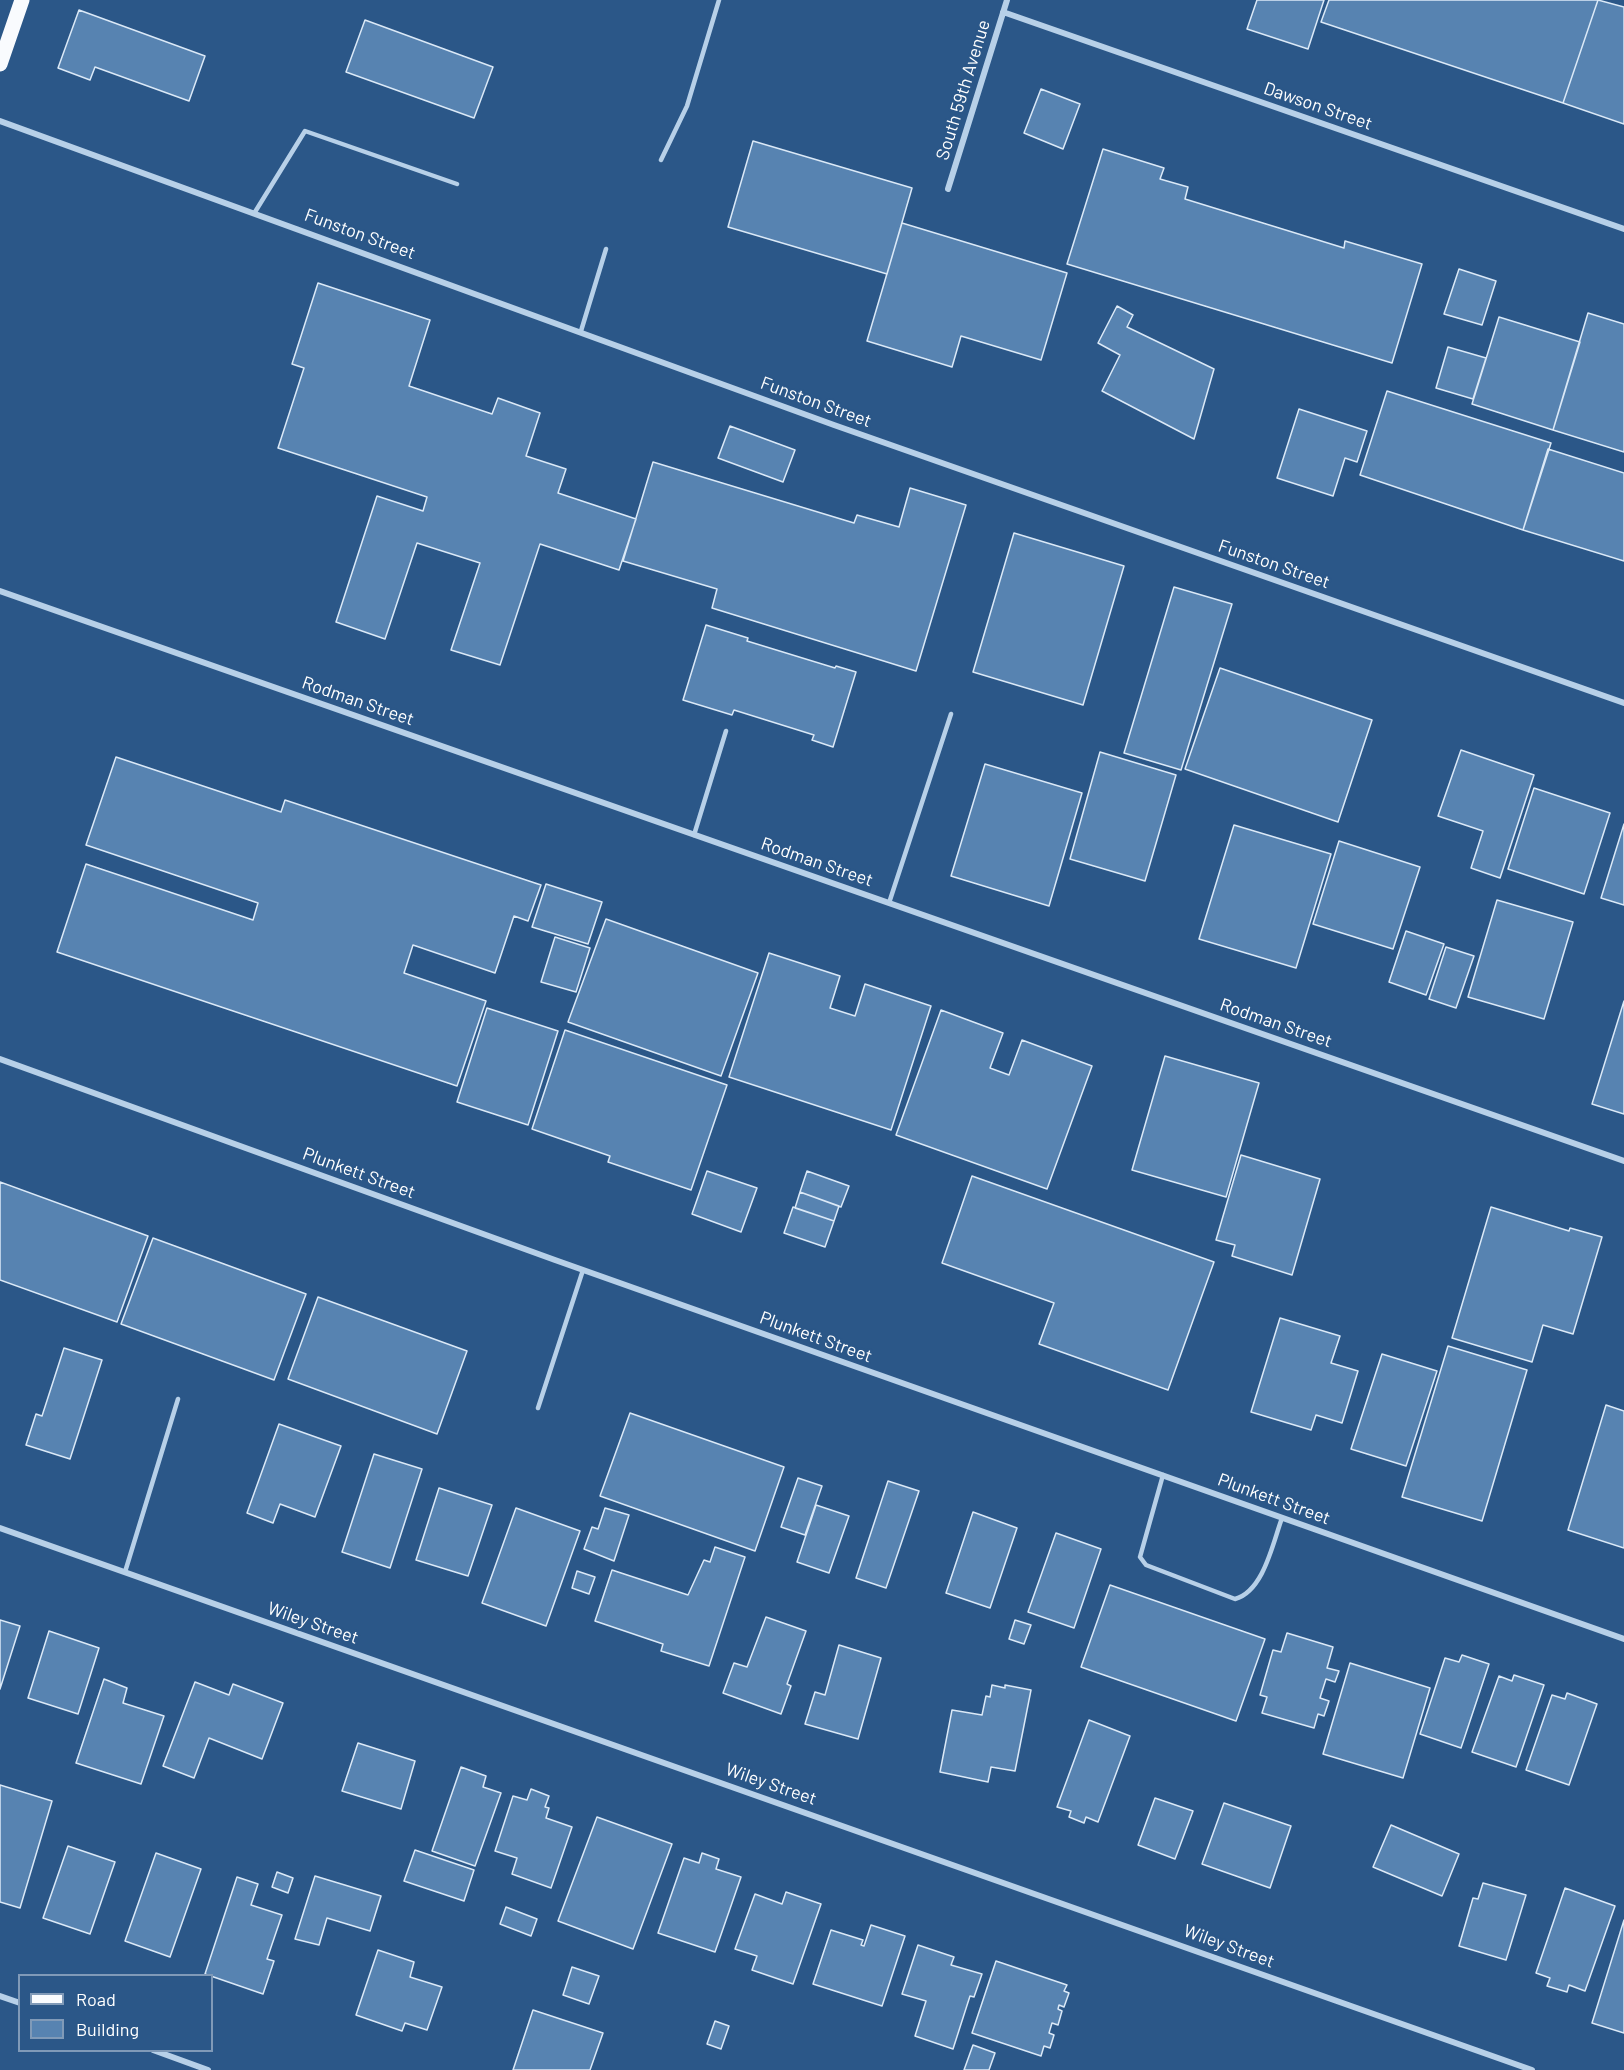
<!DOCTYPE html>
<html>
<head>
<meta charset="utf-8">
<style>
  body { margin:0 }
  #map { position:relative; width:1624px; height:2070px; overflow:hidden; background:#2b5788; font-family:Barlow,sans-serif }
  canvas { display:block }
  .legend { position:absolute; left:18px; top:1974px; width:195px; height:78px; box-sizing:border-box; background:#2b5788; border:2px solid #809ab8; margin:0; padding:8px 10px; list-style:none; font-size:18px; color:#fff }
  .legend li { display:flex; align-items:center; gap:12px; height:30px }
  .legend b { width:30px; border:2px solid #809ab8 }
</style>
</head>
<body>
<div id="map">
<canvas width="1624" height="2070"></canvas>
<ul class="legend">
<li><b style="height:8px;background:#f9fbfe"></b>Road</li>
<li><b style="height:16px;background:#5783b1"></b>Building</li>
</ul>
</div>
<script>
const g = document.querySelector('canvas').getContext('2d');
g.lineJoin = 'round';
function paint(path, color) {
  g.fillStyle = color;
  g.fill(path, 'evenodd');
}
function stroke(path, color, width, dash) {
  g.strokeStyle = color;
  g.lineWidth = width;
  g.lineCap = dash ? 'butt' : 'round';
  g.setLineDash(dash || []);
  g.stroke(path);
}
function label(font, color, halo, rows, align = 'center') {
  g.font = font + ' Barlow,sans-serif';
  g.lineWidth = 4.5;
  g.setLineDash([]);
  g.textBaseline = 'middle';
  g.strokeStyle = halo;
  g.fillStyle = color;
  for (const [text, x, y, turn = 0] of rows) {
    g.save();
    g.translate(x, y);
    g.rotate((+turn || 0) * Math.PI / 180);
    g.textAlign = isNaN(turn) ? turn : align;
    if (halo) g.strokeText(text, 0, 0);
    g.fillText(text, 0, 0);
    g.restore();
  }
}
const building = new Path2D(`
  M1257,0H1324L1308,49L1247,29Z
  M1329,0H1598L1563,103L1321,22Z
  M1598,0L1624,7V124L1563,103Z
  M79,10L205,56L189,101L95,67L90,80L58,68Z
  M365,20L493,67L474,118L346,72Z
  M1041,89L1080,104L1063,149L1024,133Z
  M753,141L912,188L887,274L728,227Z
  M1103,149L1164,168L1160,179L1188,187L1185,199L1344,248L1345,241L1422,264L1392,363L1067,264Z
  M902,223L1067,273L1041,360L961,336L952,367L867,341Z
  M1459,269L1496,281L1482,325L1444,314Z
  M318,283L430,320L409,386L492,414L498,398L540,413L526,456L566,469L558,493L636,519L619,570L540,544L500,665L451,650L480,563L417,543L385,639L336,622L377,496L423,511L427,497L278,448L304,368L292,364Z
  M1117,306L1133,315L1127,327L1214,369L1194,439L1102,391L1120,355L1098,343Z
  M1588,313L1624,324V452L1553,430Z
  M1499,317L1580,342L1553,430L1472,404Z
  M1448,347L1486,358L1473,399L1436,388Z
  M1387,391L1551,443L1523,530L1360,475Z
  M1299,409L1367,431L1357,462L1345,458L1333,496L1277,478Z
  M730,426L795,450L783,482L718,458Z
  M1548,449L1624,473V561L1523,530Z
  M653,462L854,523L857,515L899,527L910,488L966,505L916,671L712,608L717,589L623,561Z
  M1014,533L1124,566L1083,705L973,672Z
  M1174,587L1232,604L1181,770L1124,753Z
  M706,625L748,638L747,641L835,668L836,666L856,672L833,747L812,740L814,735L734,710L732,715L683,700Z
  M1220,668L1372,720L1338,822L1185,769Z
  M1461,750L1534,775L1500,878L1471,868L1483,831L1438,816Z
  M1100,752L1176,775L1145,881L1070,859Z
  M116,757L281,812L285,800L541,885L528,921L514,916L495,973L413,945L404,973L486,1001L457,1086L57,952L86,864L253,920L258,903L86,845Z
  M985,764L1082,793L1049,906L951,876Z
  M1534,788L1610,813L1584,894L1508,869Z
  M1624,824V905L1601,898Z
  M1234,825L1331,854L1296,968L1199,939Z
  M1339,841L1420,867L1393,949L1313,924Z
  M546,884L602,902L588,944L532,927Z
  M1497,900L1573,922L1544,1019L1468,997Z
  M606,919L758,973L721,1076L568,1022Z
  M1406,931L1444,944L1426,995L1389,982Z
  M555,937L590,948L576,992L541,982Z
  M1446,947L1474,956L1456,1008L1429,999Z
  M769,953L840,976L830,1008L855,1016L865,984L931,1006L891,1130L729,1077Z
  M1624,1001V1114L1592,1104Z
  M487,1008L558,1031L528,1125L457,1102Z
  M941,1010L1003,1033L990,1068L1009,1075L1022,1040L1092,1066L1047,1189L896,1135Z
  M565,1030L727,1085L691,1190L608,1162L610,1156L532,1129Z
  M1165,1056L1259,1083L1226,1197L1132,1170Z
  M1241,1155L1320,1179L1292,1275L1232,1256L1235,1245L1216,1240Z
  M707,1171L757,1188L741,1232L692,1214Z
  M807,1171L849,1186L841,1207L800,1192Z
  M972,1176L1214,1262L1168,1390L1039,1344L1054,1303L942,1263Z
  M0,1182L148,1236L117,1322L0,1280Z
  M800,1192L839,1206L834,1221L795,1208Z
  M793,1207L834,1221L825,1247L784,1233Z
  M1491,1207L1569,1231L1570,1228L1602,1237L1573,1334L1543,1325L1532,1362L1452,1338Z
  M153,1238L306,1294L274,1380L121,1324Z
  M318,1297L467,1351L437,1434L288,1379Z
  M1280,1318L1340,1336L1331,1363L1358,1371L1342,1423L1316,1415L1311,1430L1251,1412Z
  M1448,1346L1527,1370L1482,1521L1402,1497Z
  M64,1348L102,1360L70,1459L26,1445L36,1414L42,1416Z
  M1382,1354L1437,1371L1406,1466L1351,1449Z
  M1606,1405L1624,1411V1548L1568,1530Z
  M630,1413L784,1467L755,1551L600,1496Z
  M279,1424L341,1446L315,1517L280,1504L273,1523L247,1513Z
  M374,1454L422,1469L390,1568L342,1552Z
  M798,1478L822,1486L805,1535L781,1527Z
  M888,1481L919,1491L886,1588L856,1578Z
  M439,1488L492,1505L468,1576L416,1560Z
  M816,1505L849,1516L829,1573L797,1562Z
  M516,1508L580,1531L546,1626L482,1603Z
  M605,1508L629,1515L614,1561L584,1549L592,1527L598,1529Z
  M973,1512L1017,1528L990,1608L946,1593Z
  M1056,1533L1101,1549L1074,1628L1028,1612Z
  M715,1547L745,1557L709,1666L661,1651L663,1644L595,1621L612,1570L688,1595L704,1560L710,1562Z
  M577,1571L595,1577L589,1594L572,1588Z
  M1110,1585L1265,1639L1236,1721L1081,1667Z
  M766,1617L806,1631L787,1684L791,1686L781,1714L723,1693L734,1663L747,1667Z
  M0,1620L20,1626L0,1689Z
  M1015,1620L1031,1625L1024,1644L1009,1639Z
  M49,1631L99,1648L78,1714L28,1698Z
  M1287,1633L1333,1647L1327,1668L1339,1671L1335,1682L1326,1679L1320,1698L1329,1701L1324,1716L1318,1714L1314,1728L1262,1713L1267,1697L1260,1695L1273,1650L1281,1652Z
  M839,1645L881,1658L858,1739L805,1724L815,1692L825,1695Z
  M1462,1655L1489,1664L1461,1748L1420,1734L1445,1658L1459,1662Z
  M1350,1663L1430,1688L1403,1778L1323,1754Z
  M1514,1675L1544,1685L1516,1767L1472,1752L1499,1676L1512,1681Z
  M104,1679L127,1688L123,1703L164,1716L141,1784L76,1763Z
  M195,1682L229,1695L233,1684L283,1703L262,1759L209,1738L194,1778L163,1766Z
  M992,1685L1005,1688V1685L1031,1690L1015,1771L991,1767L988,1782L940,1772L952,1710L982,1715L986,1696L990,1697Z
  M1567,1693L1597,1704L1569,1785L1526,1770L1552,1695L1565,1699Z
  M1089,1720L1130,1736L1098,1822L1086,1817L1084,1823L1069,1817L1071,1811L1057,1807Z
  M358,1743L415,1761L401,1809L342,1791Z
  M461,1767L486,1776L483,1787L501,1793L475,1866L432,1851Z
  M0,1785L52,1801L20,1908L0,1902Z
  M531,1789L549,1796L545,1807L549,1808L546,1818L572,1827L551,1888L512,1874L517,1858L495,1851L513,1796L527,1800Z
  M1155,1798L1193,1811L1175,1859L1138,1845Z
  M1224,1803L1291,1826L1270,1888L1202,1864Z
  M597,1817L672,1844L633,1949L558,1921Z
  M1391,1825L1459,1854L1442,1896L1373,1867Z
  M68,1846L115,1862L90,1934L43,1918Z
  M415,1850L474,1870L464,1901L404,1881Z
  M156,1853L201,1869L170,1957L125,1941Z
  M702,1853L719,1859L716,1869L741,1877L715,1952L658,1933L684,1858L699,1863Z
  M277,1872L293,1878L288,1893L272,1887Z
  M315,1876L381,1896L370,1931L327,1918L319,1945L295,1939Z
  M237,1877L258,1884L251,1905L282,1915L267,1959L274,1961L263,1994L205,1974Z
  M1483,1883L1526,1895L1506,1960L1459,1946L1473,1898L1478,1899Z
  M1565,1888L1615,1906L1585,1991L1569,1985L1567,1992L1547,1986L1550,1978L1536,1973Z
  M786,1892L821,1904L793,1984L752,1970L757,1956L735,1949L755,1894L782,1904Z
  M506,1907L537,1919L531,1936L500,1924Z
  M1624,1920V2033L1592,2023Z
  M871,1925L905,1936L882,2006L813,1984L831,1930L863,1940L861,1945L864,1946Z
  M918,1945L954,1957L951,1965L982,1974L974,1997L970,1996L953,2049L915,2036L926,2001L902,1994Z
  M378,1950L414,1962L410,1977L442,1987L427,2030L405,2023L402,2031L356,2015Z
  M996,1961L1067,1985L1064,1991L1069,1993L1064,2007L1059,2005L1058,2009L1062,2011L1058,2025L1052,2023L1049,2033L1054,2035L1050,2048L1044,2046L1041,2056L972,2033Z
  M572,1967L599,1976L589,2004L563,1995Z
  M533,2010L603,2033L590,2070H513Z
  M715,2021L729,2026L721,2049L707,2044Z
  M973,2045L995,2053L989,2070H964Z`);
paint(building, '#5783b1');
stroke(building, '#dbe9f7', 1.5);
stroke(new Path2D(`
  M661,160L687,106L719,0
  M255,212L305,131L457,184
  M581,331L606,249
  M694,835L726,731
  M889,903L951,714
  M538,1408L583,1270
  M1163,1475L1140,1557L1146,1565L1235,1599C1264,1591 1273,1542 1282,1518
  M125,1572L178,1399`), '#b7d0e8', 4.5);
stroke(new Path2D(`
  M1003,12L1624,229
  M0,121L834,425L1624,703
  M948,189L1007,0
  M0,591L1624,1161
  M0,1059L555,1260L1624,1639
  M0,1528L1532,2070
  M0,1996L20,2003
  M153,2050L208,2070`), '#b7d0e8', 6);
stroke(new Path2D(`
  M0,64L22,0`), '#f9fbfe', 15);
label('18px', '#fff', '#2b5788', [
  ["South 59th Avenue",963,90,-73],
  ["Dawson Street",1318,106,19],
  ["Funston Street",360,234,20],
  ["Funston Street",816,402,20],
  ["Funston Street",1274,564,19],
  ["Rodman Street",358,701,19],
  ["Rodman Street",817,862,19],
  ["Rodman Street",1276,1023,19],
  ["Plunkett Street",359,1173,20],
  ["Plunkett Street",816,1337,20],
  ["Plunkett Street",1274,1499,20],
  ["Wiley Street",313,1623,19],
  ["Wiley Street",771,1784,19],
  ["Wiley Street",1229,1946,20]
]);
</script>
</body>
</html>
